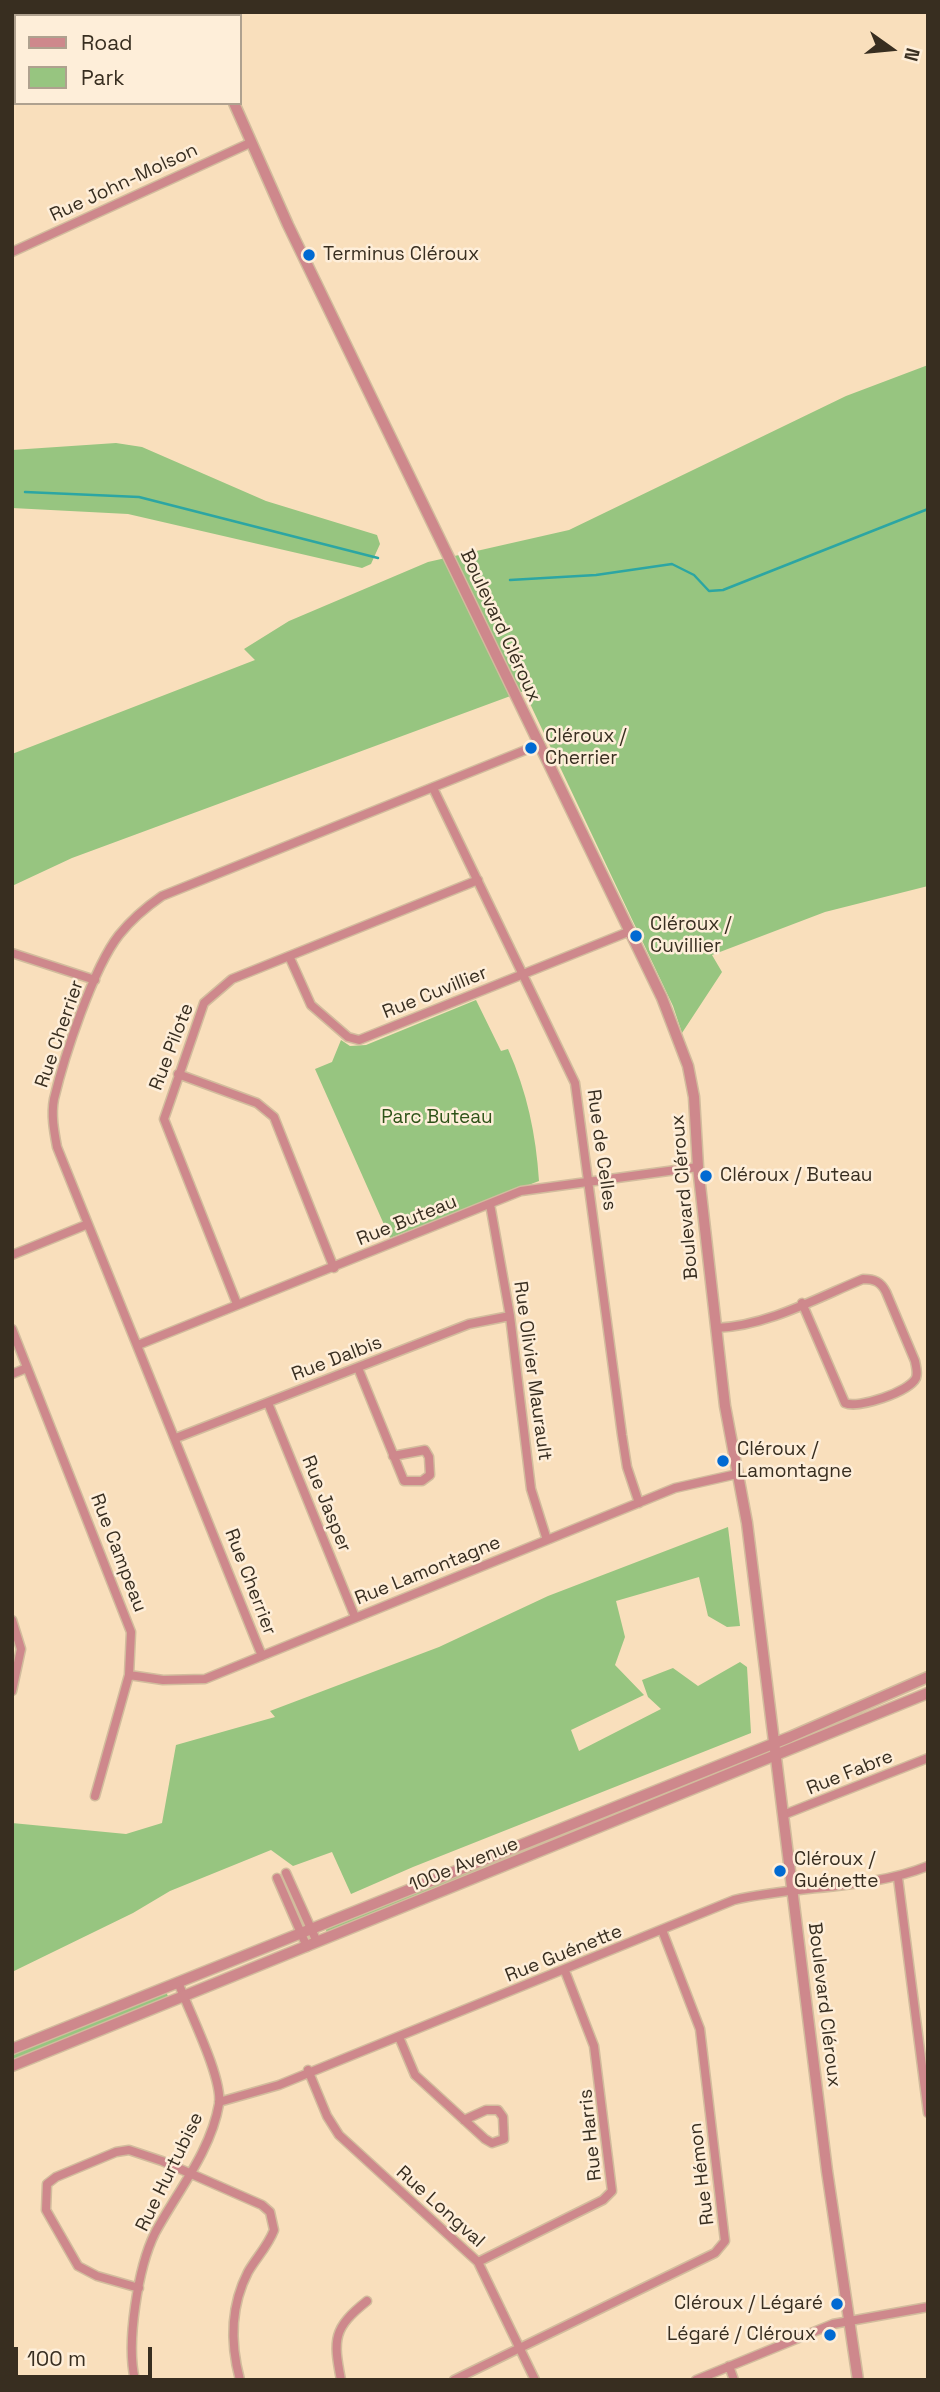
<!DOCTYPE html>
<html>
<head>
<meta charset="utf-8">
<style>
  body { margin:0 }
  #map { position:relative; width:940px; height:2392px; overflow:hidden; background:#f9dfbc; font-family:"Space Grotesk",sans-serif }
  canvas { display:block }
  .frame { position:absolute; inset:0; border:14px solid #382e20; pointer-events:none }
  .legend { position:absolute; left:14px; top:14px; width:228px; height:91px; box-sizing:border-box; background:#feeed9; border:2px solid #afa18f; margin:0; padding:9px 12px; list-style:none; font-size:21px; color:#382e20 }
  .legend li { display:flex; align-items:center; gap:14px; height:35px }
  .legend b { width:35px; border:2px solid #afa18f }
  .north { position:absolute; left:856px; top:14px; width:70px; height:70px; -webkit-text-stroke:5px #feeed9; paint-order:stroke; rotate:105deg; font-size:19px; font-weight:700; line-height:28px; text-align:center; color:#382e20 }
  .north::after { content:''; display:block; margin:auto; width:24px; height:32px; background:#382e20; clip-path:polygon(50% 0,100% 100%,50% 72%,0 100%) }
  .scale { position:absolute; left:14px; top:2347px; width:138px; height:32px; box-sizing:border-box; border:4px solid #382e20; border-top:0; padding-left:9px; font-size:21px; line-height:24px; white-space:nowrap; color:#382e20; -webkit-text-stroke:5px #feeed9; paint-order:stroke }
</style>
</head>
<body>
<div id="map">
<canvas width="940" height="2392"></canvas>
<div class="frame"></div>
<ul class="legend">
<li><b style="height:9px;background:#ce888c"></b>Road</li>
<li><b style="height:19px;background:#97c580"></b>Park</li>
</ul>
<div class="north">N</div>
<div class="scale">100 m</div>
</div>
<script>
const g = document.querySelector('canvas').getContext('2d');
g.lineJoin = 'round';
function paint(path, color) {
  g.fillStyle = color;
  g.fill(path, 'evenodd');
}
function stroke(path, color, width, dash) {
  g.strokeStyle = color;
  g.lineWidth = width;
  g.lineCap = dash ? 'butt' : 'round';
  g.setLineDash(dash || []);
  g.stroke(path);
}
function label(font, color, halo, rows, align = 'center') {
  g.font = font + ' "Space Grotesk",sans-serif';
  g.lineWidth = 5;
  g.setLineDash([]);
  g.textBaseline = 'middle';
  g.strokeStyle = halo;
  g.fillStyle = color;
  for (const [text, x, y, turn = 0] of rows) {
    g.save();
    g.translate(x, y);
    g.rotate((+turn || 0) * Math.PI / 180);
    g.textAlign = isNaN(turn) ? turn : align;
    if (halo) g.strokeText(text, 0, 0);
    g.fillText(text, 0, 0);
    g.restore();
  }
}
paint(new Path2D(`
  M928,365V886L825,912L712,955L722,972L682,1033L673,1006L524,691L72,858L12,886V754L255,660L244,649L289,621L428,562L569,530L846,396Z
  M116,443L142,447L266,501L377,535L380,544L371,564L362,568L128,514L12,508V450Z
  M476,1000L501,1051L508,1049C527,1092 536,1134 539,1181L390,1238L315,1069L332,1062L341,1040L350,1046L366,1045Z
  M728,1527L740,1626L727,1627L708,1616L699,1577L616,1601L625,1637L615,1665L644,1695L571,1730L579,1751L661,1709L648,1697L642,1680L673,1668L698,1686L740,1662L747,1667L751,1733L413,1867L351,1894L332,1852L293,1866L271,1850L170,1891L133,1913L12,1972V1823L126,1834L162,1823L176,1745L275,1717L270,1711L439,1647L548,1596Z
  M700,1778L664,1798L327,1933L325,1927Z
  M166,1992L169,1998L12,2062V2055Z`), '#97c580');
stroke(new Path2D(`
  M25,492L139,497L378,558
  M510,580L596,575L672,564L694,575L709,591L723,590L928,509`), '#2ca6a3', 2.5);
const minor = new Path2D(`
  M12,252L250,143
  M433,788L575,1083L622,1435L627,1467L639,1503
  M12,953L95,980
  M289,956L311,1005L348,1037L359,1040L628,932
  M178,1074L257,1103L274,1117L334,1268
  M490,1204L510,1316L531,1489L547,1540
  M12,1255L88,1224
  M237,1304L164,1119L204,1003L232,979L478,880
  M716,1328C767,1326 817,1298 863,1279C875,1279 881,1282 886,1292L915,1361C916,1367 918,1372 916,1378C909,1392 858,1409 845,1403L802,1303
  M12,1329L131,1632L129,1675L95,1796
  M138,1345L521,1191L698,1167
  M358,1368L404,1481H422L430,1475L429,1457L425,1450L393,1456
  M12,1374L27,1368
  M268,1403L355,1617
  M176,1438L469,1324L510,1316
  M12,1620L21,1649L12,1691
  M262,1656L57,1147C54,1131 51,1115 54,1099C64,1057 93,968 119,935C131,920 146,907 162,896L538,745
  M129,1675L163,1680L205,1679L675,1488L737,1474
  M783,1815L928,1758
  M286,1873L317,1942
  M277,1878L307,1947
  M898,1878L928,2113
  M399,2037L415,2075L485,2139L492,2143L504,2139L503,2117L498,2110H486L464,2120
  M308,2070L327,2116L339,2135L478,2262L535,2380
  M219,2102L279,2085L734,1900C797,1885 869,1890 928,1866
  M478,2262L603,2200L612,2191L594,2046L565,1971
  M139,2288L97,2276L78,2266L46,2210L47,2184L56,2177L116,2152L129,2150L162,2161L262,2205L270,2212L274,2230C268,2246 256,2258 248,2272C230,2307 230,2343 240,2380
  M729,2366L734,2380
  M135,2380C126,2343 138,2267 155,2233C177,2192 211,2151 219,2104C223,2078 188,2009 178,1982
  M341,2380C333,2339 333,2328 367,2301
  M454,2380L715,2253L725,2241L700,2029L662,1930
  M696,2380L833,2324L928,2307`);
const tertiary = new Path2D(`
  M201,12L202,16
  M234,103L288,225L662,998L688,1066L694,1097L698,1167L725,1406L747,1523L827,2171L858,2380
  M12,2049L790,1737L928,1677
  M12,2066L928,1693`);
stroke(minor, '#d2bc9d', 11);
stroke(tertiary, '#d2bc9d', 13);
stroke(minor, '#ce888c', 8);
stroke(tertiary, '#ce888c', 10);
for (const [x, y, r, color] of [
  [309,255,7,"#016ad2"],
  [531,748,7,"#016ad2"],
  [636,936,7,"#016ad2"],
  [706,1176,7,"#016ad2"],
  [723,1461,7,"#016ad2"],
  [780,1871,7,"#016ad2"],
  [837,2304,7,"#016ad2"],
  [830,2335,7,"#016ad2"]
]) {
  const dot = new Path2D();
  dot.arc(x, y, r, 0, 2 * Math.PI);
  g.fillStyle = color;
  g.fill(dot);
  stroke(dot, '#feeed9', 2.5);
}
label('19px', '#382e20', '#feeed9', [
  ["Rue John-Molson",124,183,-25],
  ["Boulevard Cléroux",500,626,65],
  ["Rue Cuvillier",435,993,-22],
  ["Rue Cherrier",60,1034,-71],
  ["Rue Pilote",172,1047,-69],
  ["Rue de Celles",601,1150,82],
  ["Boulevard Cléroux",685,1197,-95],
  ["Rue Buteau",407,1221,-22],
  ["Rue Dalbis",337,1359,-21],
  ["Rue Olivier Maurault",532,1371,82],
  ["Rue Jasper",326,1504,68],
  ["Rue Campeau",118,1553,69],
  ["Rue Lamontagne",428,1571,-22],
  ["Rue Cherrier",250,1582,69],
  ["Rue Fabre",850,1773,-22],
  ["100e Avenue",464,1865,-22],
  ["Rue Guénette",564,1954,-22],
  ["Boulevard Cléroux",824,2005,83],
  ["Rue Harris",591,2135,-96],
  ["Rue Hurtubise",170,2172,-64],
  ["Rue Hémon",702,2174,-97],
  ["Rue Longval",440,2207,42]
]);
label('19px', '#382e20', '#feeed9', [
  ["Terminus Cléroux",323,255],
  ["Cléroux /",545,737],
  ["Cherrier",545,759],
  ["Cléroux /",650,925],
  ["Cuvillier",650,947],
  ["Cléroux / Buteau",720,1176],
  ["Cléroux /",737,1450],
  ["Lamontagne",737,1472],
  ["Cléroux /",794,1860],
  ["Guénette",794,1882],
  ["Cléroux / Légaré",823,2304,"right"],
  ["Légaré / Cléroux",816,2335,"right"]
], 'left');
label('19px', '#2e5318', '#feeed9', [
  ["Parc Buteau",437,1118]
]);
</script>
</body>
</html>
